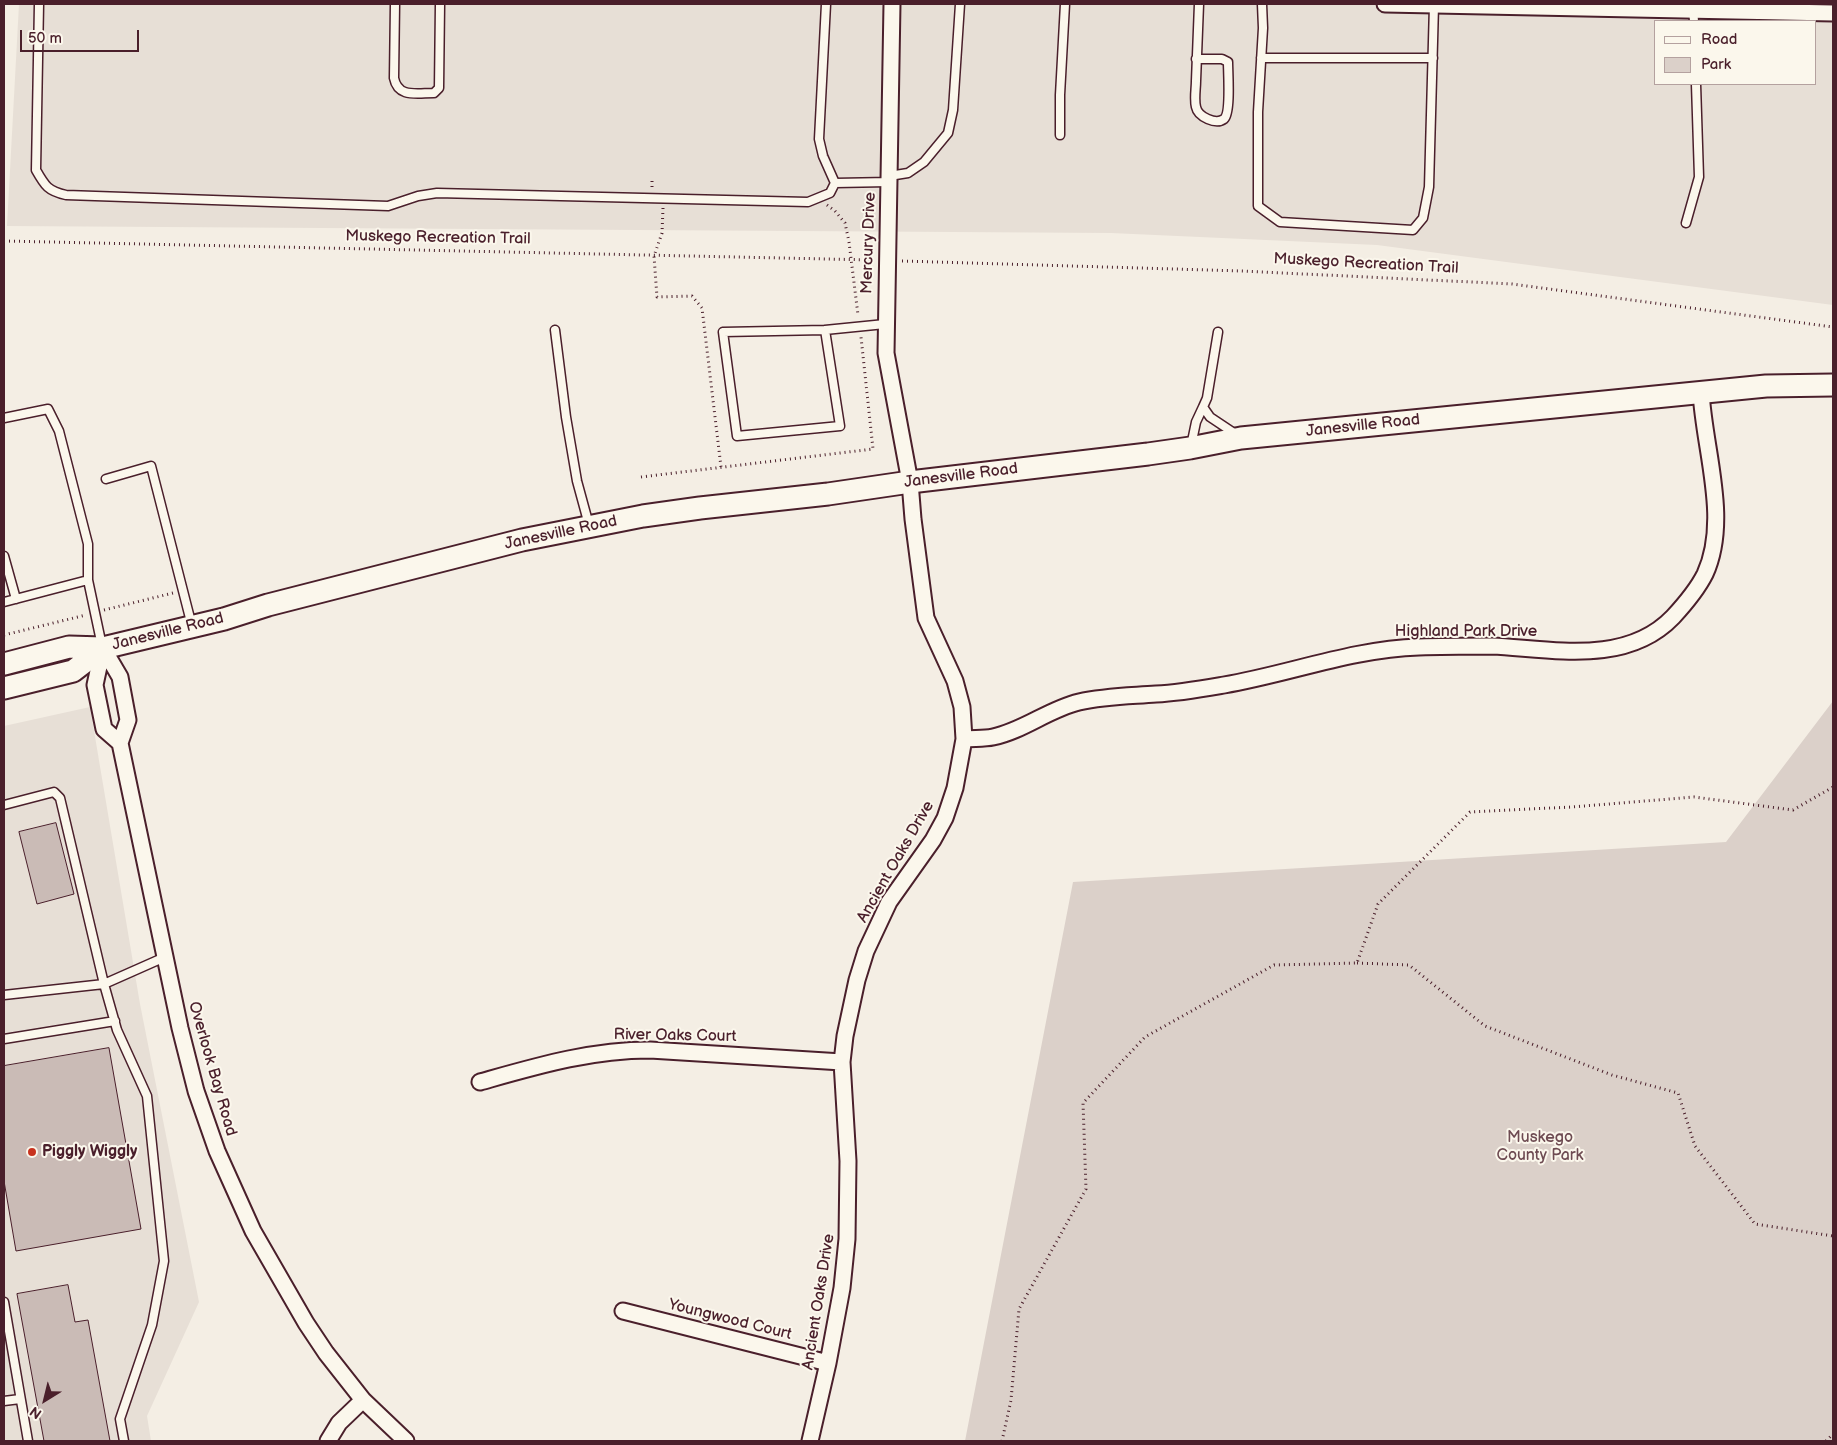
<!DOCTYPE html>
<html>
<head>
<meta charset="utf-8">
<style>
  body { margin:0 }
  #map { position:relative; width:1837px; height:1445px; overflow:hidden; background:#f4eee4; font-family:"Balsamiq Sans",sans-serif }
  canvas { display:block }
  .frame { position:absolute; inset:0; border:5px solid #4a1f2b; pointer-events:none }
  .legend { position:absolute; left:1654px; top:20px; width:162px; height:65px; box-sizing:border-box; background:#fbf7ec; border:1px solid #b4a19f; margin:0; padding:6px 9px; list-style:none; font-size:15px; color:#4a1f2b }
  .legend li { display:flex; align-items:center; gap:10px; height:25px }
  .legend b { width:25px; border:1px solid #b4a19f }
  .north { position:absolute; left:20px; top:1375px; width:50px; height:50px; -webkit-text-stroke:4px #fbf7ec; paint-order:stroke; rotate:216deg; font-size:14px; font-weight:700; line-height:20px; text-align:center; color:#4a1f2b }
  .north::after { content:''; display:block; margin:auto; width:18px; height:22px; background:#4a1f2b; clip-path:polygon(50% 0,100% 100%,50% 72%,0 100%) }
  .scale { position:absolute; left:20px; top:30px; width:119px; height:22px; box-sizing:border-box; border:2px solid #4a1f2b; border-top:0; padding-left:6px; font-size:15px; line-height:18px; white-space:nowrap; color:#4a1f2b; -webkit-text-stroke:4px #fbf7ec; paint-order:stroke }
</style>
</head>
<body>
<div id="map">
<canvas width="1837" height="1445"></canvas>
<div class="frame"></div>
<ul class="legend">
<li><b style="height:6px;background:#fbf7ec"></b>Road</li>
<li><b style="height:14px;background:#dbd0c9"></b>Park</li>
</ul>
<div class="north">N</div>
<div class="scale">50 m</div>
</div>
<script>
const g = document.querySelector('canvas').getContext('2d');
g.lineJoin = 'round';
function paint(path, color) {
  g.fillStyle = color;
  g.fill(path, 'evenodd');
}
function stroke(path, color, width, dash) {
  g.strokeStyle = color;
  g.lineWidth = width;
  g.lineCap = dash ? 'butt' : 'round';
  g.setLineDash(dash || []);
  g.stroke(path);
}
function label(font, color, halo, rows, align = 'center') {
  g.font = font + ' "Balsamiq Sans",sans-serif';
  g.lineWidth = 4;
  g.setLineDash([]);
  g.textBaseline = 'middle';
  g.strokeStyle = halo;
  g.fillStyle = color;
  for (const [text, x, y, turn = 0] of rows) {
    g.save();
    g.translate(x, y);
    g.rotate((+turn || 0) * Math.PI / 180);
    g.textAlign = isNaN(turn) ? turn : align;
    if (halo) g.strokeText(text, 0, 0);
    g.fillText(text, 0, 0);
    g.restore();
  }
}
paint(new Path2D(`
  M19,4H1833V305L1377,245L1111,233L7,226ZM1656,21H1816V84H1656Z
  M90,707L140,1004L199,1302L147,1416L151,1441H4V726Z`), '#e7dfd6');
paint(new Path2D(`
  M1833,701V1441H965L1073,882L1726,842Z`), '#dbd0c9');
const building = new Path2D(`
  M56,823L74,894L37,904L19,832Z
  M109,1048L141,1229L16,1251L4,1181V1066Z
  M68,1285L75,1322L88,1320L110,1441H44L17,1294Z`);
paint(building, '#cabbb6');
stroke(building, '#4a1f2b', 1);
const lane = new Path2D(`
  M39,4L36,170C45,186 48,191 66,195L388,206L418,196L437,193L808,202L830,193L835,183L889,182
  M395,4L394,78C398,98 416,93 434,93L439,88L440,4
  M826,4L819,139L823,156L835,183
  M1262,4L1263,28L1258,112V206L1280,222L1413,230L1423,218L1429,187L1434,5
  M1693,10L1694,21
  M1261,58H1433
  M1196,59H1222L1228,62C1228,72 1231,113 1224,119C1216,125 1198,117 1196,107C1194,99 1196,89 1196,81C1197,55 1198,29 1199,4
  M1060,135V95L1065,4
  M889,176L908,173L924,162L948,133L953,110L960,4
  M1686,223L1699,177L1696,84
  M555,330L566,417L577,481L589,525
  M825,330L840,426L737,436L723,332L825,330L885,324
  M1203,407L1207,398L1218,332
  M4,418L48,409L59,431L88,544V580L102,646
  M1191,446L1196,422L1203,407L1210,417L1237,435
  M106,479L151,466L192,626
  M4,556L16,599
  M4,602L88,580
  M4,805L54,792L60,798L104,984L117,1030L147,1096L164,1261L152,1325L120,1419L124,1441
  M4,995L104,984L165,957
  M4,1039L115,1021
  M4,1302L28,1441
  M4,1401L20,1399`);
const street = new Path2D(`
  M1385,4L1833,13
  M103,648L120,677L128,720L120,743L180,1028L196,1091L217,1151L253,1231L306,1323L326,1353L363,1400L406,1441
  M103,648L95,685L104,729L120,743
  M964,739C974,738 984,739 993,737C1023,731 1049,709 1079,702C1105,696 1130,696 1156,694C1179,693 1201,689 1224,685C1289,674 1352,649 1419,647C1443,646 1468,646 1492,646C1552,649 1626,666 1673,617C1685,604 1697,590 1705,574C1730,519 1704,450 1701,392
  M480,1082C537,1066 590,1050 650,1050L842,1062
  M623,1311L828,1363
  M328,1441L339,1423L363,1400
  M810,1441L828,1363L842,1288L847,1239L848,1161L842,1062L845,1036L857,980L866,951L889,902L933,840L945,818L955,788L964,739L962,707L955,681L926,618L913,519L910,482L886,353L892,4`);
const secondary = new Path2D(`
  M4,664L69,647L103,648L224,619L268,605L522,540L643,516L700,508L828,494L910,482L1148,454L1190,448L1241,438L1766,386L1833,385
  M4,688L73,671L103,648`);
stroke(lane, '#4a1f2b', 11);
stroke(street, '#4a1f2b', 19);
stroke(secondary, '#4a1f2b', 25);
stroke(new Path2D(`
  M652,187V178
  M827,205L835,211L845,223L849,242L858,315
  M663,208L662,233L654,256L657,297L692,296L702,308L721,467
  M4,241L873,260
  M902,261L1242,271L1512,284L1833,327
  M641,477L873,449L861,337
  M104,610L173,593
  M4,635L86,615
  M1357,963L1409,965L1485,1026L1612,1075L1678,1093L1695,1146L1755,1224L1833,1236
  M1002,1441L1011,1400L1019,1309L1086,1189L1083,1103L1145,1037L1274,965L1357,963L1378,904L1470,812L1572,807L1694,797L1793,810L1833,787
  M1826,1441L1833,1434`), '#4a1f2b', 3, [1, 4]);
stroke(lane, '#fbf7ec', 8);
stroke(street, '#fbf7ec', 15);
stroke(secondary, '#fbf7ec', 21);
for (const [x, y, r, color] of [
  [32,1152,5,"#c8321e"]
]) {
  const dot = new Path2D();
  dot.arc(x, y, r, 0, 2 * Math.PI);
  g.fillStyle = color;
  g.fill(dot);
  stroke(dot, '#fbf7ec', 2);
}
label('16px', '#4a1f2b', '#fbf7ec', [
  ["Muskego Recreation Trail",438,238,1],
  ["Mercury Drive",869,243,-88],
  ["Muskego Recreation Trail",1366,264,3],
  ["Janesville Road",1363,426,-6],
  ["Janesville Road",961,476,-7],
  ["Janesville Road",561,533,-12],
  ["Janesville Road",168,632,-14],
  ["Highland Park Drive",1466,632],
  ["Ancient Oaks Drive",896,862,-60],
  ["River Oaks Court",675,1036,1],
  ["Overlook Bay Road",212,1069,74],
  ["Ancient Oaks Drive",819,1302,-81],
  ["Youngwood Court",730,1320,14]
]);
label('16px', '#6e4b52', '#fbf7ec', [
  ["Muskego",1540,1138],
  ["County Park",1540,1156]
]);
label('bold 16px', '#4a1f2b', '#fbf7ec', [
  ["Piggly Wiggly",42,1152]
], 'left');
</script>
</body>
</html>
